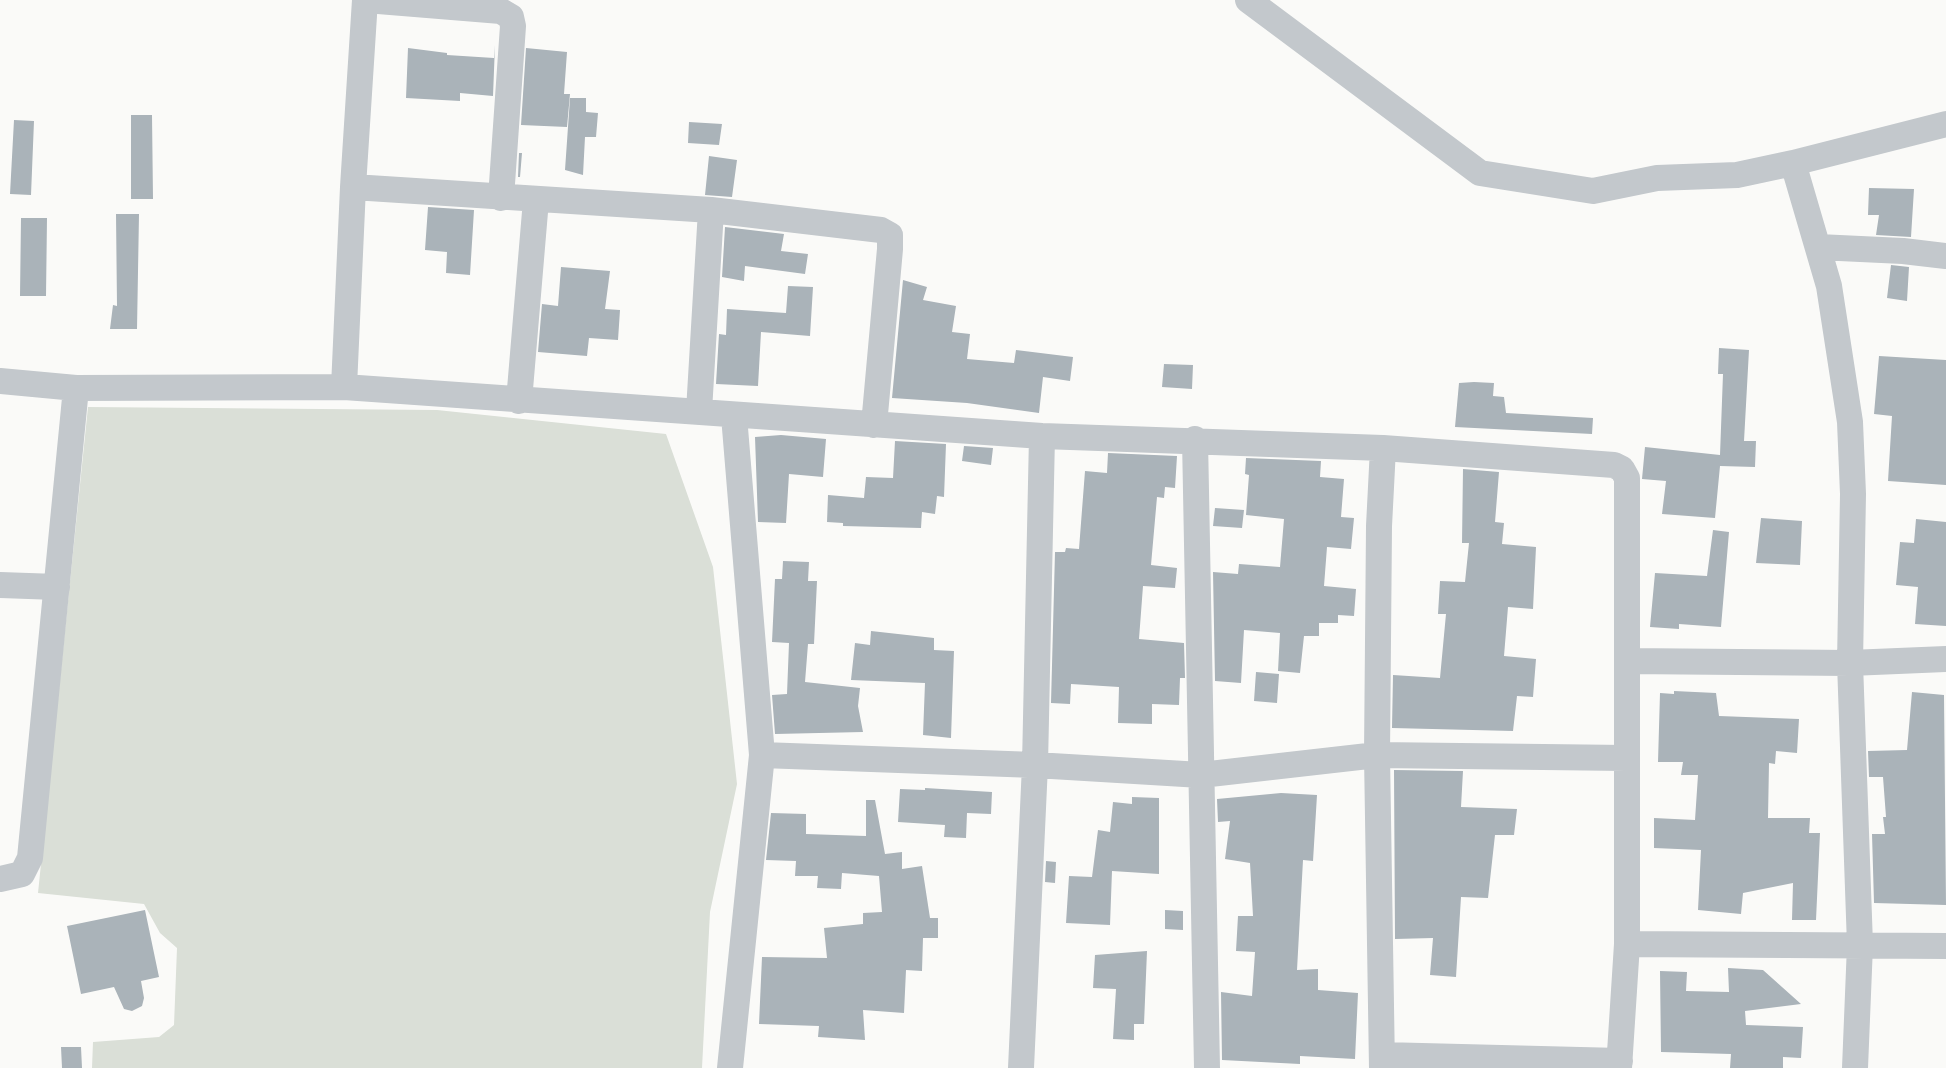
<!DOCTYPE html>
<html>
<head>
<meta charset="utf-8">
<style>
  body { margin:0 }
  canvas { display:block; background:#fafaf8 }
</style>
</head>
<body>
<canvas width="1946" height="1068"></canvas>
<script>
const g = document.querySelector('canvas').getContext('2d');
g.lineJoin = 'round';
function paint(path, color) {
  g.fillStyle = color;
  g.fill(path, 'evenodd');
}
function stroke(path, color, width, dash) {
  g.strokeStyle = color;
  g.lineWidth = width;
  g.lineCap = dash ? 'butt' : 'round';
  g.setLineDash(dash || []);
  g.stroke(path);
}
paint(new Path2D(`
  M88,407L437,410L666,434L713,567L737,784L710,912L702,1068H92L93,1042L159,1037L174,1025L177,948L160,933L144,904L38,893Z`), '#dadfd7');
paint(new Path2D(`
  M495,45L493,96L460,93V101L406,98L408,48L447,53V55L494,58Z
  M526,48L567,52L564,94H570L567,127L521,125Z
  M570,98H586V112L598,113L596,137H585L583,175L565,170Z
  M131,115H152L153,199H131Z
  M14,120L34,121L31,195L10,194Z
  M689,122L722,124L719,145L688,143Z
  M519,153H522L520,177H518Z
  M709,156L737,160L732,197L705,195Z
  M1869,188L1914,189L1911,237L1876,235L1879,215H1868Z
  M428,207L474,210L470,275L446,273L447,252L425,250Z
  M116,214H139L137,329H110L113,305L117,306Z
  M21,218H47L46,296H20Z
  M725,227L784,234L781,251L808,254L805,274L745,266L744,281L722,277Z
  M1891,265L1909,267L1907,301L1887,298Z
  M561,267L610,271L605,309L620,310L618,340L589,338L587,356L538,352L542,304L558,306Z
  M903,280L927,287L923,300L956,306L952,332L970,334L967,359L1014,363L1016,350L1073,357L1070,381L1043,377L1039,413L967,403L892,398Z
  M788,286L813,287L810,336L761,332L758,386L716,384L719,334L726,335L727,309L786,313Z
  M1719,348L1749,350L1744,441H1756L1755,467L1720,466L1715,518L1662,514L1666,481L1642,479L1645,447L1720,455L1723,374H1718Z
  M1879,356L1946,360V485L1888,481L1892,416L1874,414Z
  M1164,364L1193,365L1192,389L1162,387Z
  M1474,382L1494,383L1493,396L1504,397L1506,413L1593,418L1592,434L1455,427L1459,383Z
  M781,435L826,439L823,477L789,474L786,523L758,522L755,437Z
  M895,441L946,444L944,497L937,496L935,514L922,512L921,528L843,526V523L827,522L828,495L864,498L866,477L893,478Z
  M964,446L993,448L991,465L962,461Z
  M1108,453L1177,456L1175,488L1165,487L1164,498L1157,497L1151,565L1177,568L1175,588L1143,586L1139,639L1184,643L1185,678H1180L1179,705L1152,704V724L1118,723L1119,687L1071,684L1070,704L1051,703L1055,552H1065L1066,548L1079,549L1085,471L1107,473Z
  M1246,458L1321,461L1320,477L1344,479L1341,517L1354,518L1351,549L1327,547L1324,586L1356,589L1354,616L1338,615V623H1319V636H1304L1300,673L1278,671L1280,633L1244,630L1241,683L1215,681L1213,572L1238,574L1239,564L1280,567L1284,519L1246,515L1249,475L1245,474Z
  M1463,469L1499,472L1495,522L1504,523L1502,544L1536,547L1533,609L1508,607L1504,656L1536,659L1533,697L1517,696L1513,731L1392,728L1393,675L1440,678L1446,614H1438L1440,581L1465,582L1469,543H1462Z
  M1215,508L1244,510L1242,528L1213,526Z
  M1761,518L1802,521L1800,565L1756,563Z
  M1916,519L1946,522V626L1915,624L1918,587L1896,585L1900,542L1914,543Z
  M1713,530L1729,532L1721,627L1679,624V629L1650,627L1655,573L1707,576Z
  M783,561L809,562L808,581H817L814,644H808L805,682L860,688L858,706L863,732L775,734L772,695L787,694L789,643L772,642L775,579H782Z
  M871,631L934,638V650L954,651L951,738L923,735L925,683L851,680L855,643L870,645Z
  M1256,672L1279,674L1277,703L1254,701Z
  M1674,691L1716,693L1719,716L1799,719L1797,753L1776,751L1775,764L1769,763L1768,818H1810L1809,833H1820L1816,920H1792L1793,883L1743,893L1741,914L1698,910L1701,850L1654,848V818L1695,820L1698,775H1681L1683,762H1658L1660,693L1674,694Z
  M1912,692L1944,695L1946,905L1874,903L1872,834H1885L1883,817H1886L1883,777H1869L1868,751L1907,750Z
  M1394,770L1463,771L1461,807L1517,809L1514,835H1495L1488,898L1461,897L1456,977L1430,975L1433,938L1395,939Z
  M925,788L992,792L991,814L967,813L966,838L944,837L945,825L898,822L900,789L925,790Z
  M1281,793L1317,795L1313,861L1303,860L1297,970L1318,969V990L1358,993L1355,1059L1300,1056V1064L1222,1060L1221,992L1252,996L1255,952L1236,951L1238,916H1253L1250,863L1225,859L1230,821L1218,822L1217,799Z
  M1132,797L1159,798V874L1112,871L1110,925L1066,923L1069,876L1092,877L1098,830L1110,832L1113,802L1132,804Z
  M866,800H875L885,854L902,852V869L922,866L930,918H938V938H923L922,971L906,970L904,1013L863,1010L865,1040L818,1037L819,1026L759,1024L762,957L827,958L824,928L863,924V913L882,912L879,876L842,873L841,889L817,888L818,876H795L796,861L766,860L771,813L806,814V834L866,836Z
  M1046,861L1056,862L1055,883L1045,882Z
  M145,910L159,977L141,981L144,998L142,1006L132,1011L124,1009L114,987L81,994L67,926Z
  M1165,910L1183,911V930L1165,929Z
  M1147,951L1144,1024H1134V1040L1113,1039L1116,989L1093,988L1095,955Z
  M1728,968L1763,970L1801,1004L1745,1011L1746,1025L1803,1027L1801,1058L1783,1057V1068H1730L1731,1054L1661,1052L1660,971L1687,972L1686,991L1729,992Z
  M61,1047H81L82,1068H62Z`), '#aab3b9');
stroke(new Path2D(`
  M366,0L501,11L511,17L513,26L501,198
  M1248,0L1480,173L1593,191L1657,178L1737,175L1793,163L1946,124
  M1793,163L1829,286L1850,422L1853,494L1850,663L1860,945L1855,1068
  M353,187L711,210L881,230L890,235V249L874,425
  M1818,247L1903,251L1946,256
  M0,381L76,388L344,387L1042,436L1383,448L1614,465L1622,469L1627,478V944L1619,1068
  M344,387L353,187L365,0
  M519,401L536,200
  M699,411L711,210
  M1195,439L1207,1068
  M0,585L57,587
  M1627,661L1850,663L1946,659
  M762,755L1035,765L1201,775L1377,755L1626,758
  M0,879L22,874L30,858L76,388
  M1627,944L1946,946
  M1382,1055L1620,1061
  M730,1068L762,755L734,416
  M1021,1068L1035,765L1042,436
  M1382,1068L1377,755L1379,526L1383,448`), '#c3c8cc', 26);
</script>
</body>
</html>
